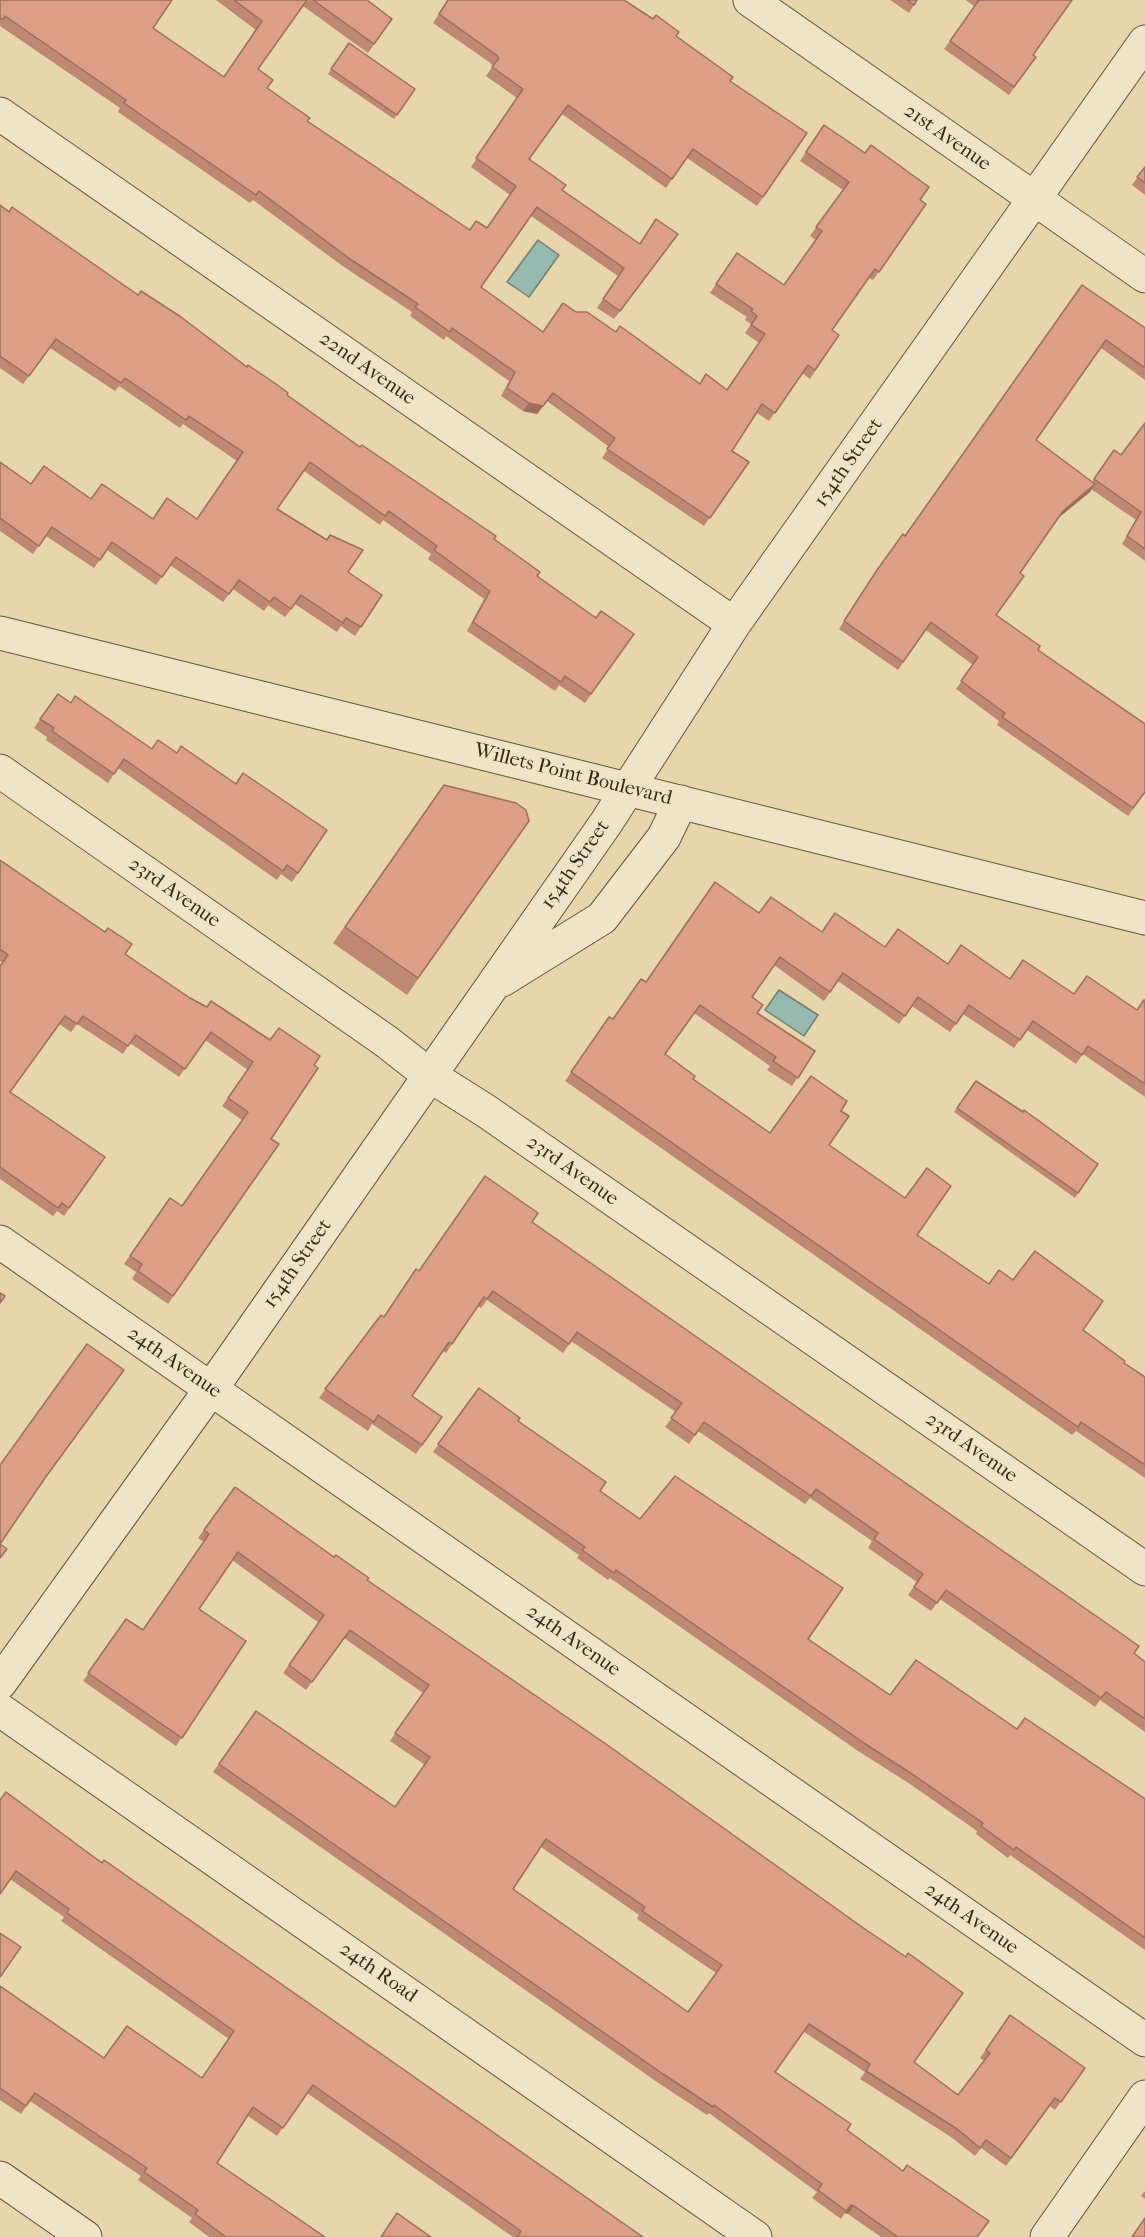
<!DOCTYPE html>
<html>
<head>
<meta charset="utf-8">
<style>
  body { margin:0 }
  canvas { display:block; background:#e7d6ab }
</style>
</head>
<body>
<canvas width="1145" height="2237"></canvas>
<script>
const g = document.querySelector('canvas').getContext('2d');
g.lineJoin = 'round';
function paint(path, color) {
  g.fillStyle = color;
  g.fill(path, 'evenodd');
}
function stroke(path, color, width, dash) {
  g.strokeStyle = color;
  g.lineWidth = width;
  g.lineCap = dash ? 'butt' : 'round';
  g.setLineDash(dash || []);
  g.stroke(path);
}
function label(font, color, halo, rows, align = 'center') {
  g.font = font + ' "IM FELL French Canon",serif';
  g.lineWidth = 4.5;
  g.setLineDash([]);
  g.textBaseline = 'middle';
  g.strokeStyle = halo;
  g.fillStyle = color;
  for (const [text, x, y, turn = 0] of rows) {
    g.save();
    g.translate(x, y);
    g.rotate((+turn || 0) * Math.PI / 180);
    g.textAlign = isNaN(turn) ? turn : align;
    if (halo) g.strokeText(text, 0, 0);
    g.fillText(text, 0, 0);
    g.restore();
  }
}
const water = new Path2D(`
  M538,240L559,255L529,297L507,282Z
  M779,990L818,1015L804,1036L765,1010Z`);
paint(water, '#97b8ae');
stroke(water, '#717d71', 1.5);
const minor = new Path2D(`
  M750,0L1145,276
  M0,114L734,624
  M0,633L1145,918
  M0,771L387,1042L429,1075L486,1111L1145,1569
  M502,980L602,918L664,837L681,802
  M0,1242L1145,2040
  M0,1683L211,1389L606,823L734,624L1145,42
  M0,1710L755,2237
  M0,2178L85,2237
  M1047,2237L1145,2097`);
stroke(minor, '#63513a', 35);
stroke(minor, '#efe4c8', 33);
paint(new Path2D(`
  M0,0L153,28L224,77L256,30L216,0H367L392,19L368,53L303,6L258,69L267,88L307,121L470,230L487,228L510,195L471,167L517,98L486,76L493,66L489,62L433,23L448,0L676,36L730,81L807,133L757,206L687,158L666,188L562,114L529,159L562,190L639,244L678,234L614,319L597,308L618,276L531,216L481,287L543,332L576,312L616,332L700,384L727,389L759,343L745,333L751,324L745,320L747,317L710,293L737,253L784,285L816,240L810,236L843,190L800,161L824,125L926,204L873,280L869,278L832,330L839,335L810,379L802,373L769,421L757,413L732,451L749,462L704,526L602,458L609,447L547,401L537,414L523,411L501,396L509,381L446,336L444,340L410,316L412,312L344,267L253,200L250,203L118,112L120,108L0,26Z
  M890,0H917L909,13Z
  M966,0H1072L1033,55L1036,57L1009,95L944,49L975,7Z
  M349,43L415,89L394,119L328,74Z
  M1145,167V195L1132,185Z
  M0,205L247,367L360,447L494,539L537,576L596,618L634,634L585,703L559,685L555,691L467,631L484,599L428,559L431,554L383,520L380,525L304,471L277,509L348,572L382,595L355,636L341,626L337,632L295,604L285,617L268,605L264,611L233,589L223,602L170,565L156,585L107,550L94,568L46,536L33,554L0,531V462L31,484L91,499L153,519H197L237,461L183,424L180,428L119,386L115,391L50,348L23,384L0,368Z
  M1082,285L1145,328V380L1101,348L1036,440L1092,482L1114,450L1121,455L1145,423V561L1122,544L1136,520L1091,489L1090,492L1058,518L1020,573L996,615L1038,650L1145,724V794H1144L1128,816L997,725L999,721L956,689L973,665L926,630L898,670L839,629L872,578L905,536Z
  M58,694L71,703L152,749L177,753L236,784L327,830L292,882L281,874L277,880L118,768L108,783L46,740L47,737L34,728Z
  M444,785L529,821L407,995L333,943Z
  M0,860L125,954L190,998L270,1040L314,1065L271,1139L279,1144L168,1304L132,1279L136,1272L124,1264L170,1198L182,1206L242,1120L222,1106L248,1070L205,1040L179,1077L130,1043L123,1054L77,1024L71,1032L59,1024L10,1092L105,1157L64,1216L57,1211L53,1216L0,1179V966L3,963L0,961Z
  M759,913L822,932L1137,1010L1145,1000V1097L1083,1054L1076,1064L1027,1030L1014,1048L963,1014L950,1032L912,1006L899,1024L838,981L824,1001L774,965L752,997L757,1013L815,1051L792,1086L767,1070L770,1066L694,1013L665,1054L693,1079L770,1133L841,1111L829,1145L917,1235L989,1284L1083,1330L1124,1363L1145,1377V1478L1076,1431L1072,1435L565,1081L609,1017L613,1019Z
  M976,1081L1098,1164L1075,1198L954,1112Z
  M532,1222L1145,1662V1732L1100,1700L1095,1707L940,1599L931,1611L908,1595L917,1582L868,1548L872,1541L810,1498L805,1504L698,1431L689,1444L665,1427L676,1412L571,1341L563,1353L487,1300L481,1308L478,1306L446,1353L443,1351L412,1396L442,1417L416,1454L372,1424L368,1431L319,1398L381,1315L384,1317L419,1271Z
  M479,1388L600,1491L808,1639L890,1695L1017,1729L1145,1799V1950L1010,1855L1008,1858L976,1834L977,1831L910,1784L858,1751L610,1578L608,1580L577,1558L579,1555L433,1452Z
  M235,1487L367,1580L914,2062L958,2095L984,2061L980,2058L1010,2015L1085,2068L1055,2110L1050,2106L1006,2166L981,2148L975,2156L951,2137L860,2079L865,2072L804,2032L775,2072L977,2237H881L848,2214L845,2213L841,2219L812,2198L817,2192L709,2113L707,2115L657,2082L213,1772L256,1711L395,1807L425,1765L390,1741L423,1693L344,1638L306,1690L283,1673L319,1623L232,1560L199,1609L246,1641L176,1746L83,1681L126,1619L143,1630L204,1542L198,1538ZM541,1847L639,1915L637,1919L716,1973L688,2012L513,1889Z
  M0,1800L102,1863L643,2237H513L307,2093L277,2136L248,2116L217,2163L325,2237H209L189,2222L192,2218L138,2180L141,2176L30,2101L21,2114L0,2100V1986L104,2058L202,2078L229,2039L61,1921L64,1917L10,1879Z
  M1145,2191V2199L1141,2196Z`), '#be8873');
paint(new Path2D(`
  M529,403L543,406L537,414L523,411Z
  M1095,484L1090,492L1057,519L1063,511Z
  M851,2205L854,2206L848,2214L845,2213Z`), '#9b6f5e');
const building = new Path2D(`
  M0,0H172L153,28L224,77L262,21L234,0H307L258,69L273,80L267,88L310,118L307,121L470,230L476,221L487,228L516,186L476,158L523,89L492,67L499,58L495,54L439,14L448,0H624L653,19L656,15L679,32L676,36L733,77L730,81L807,133L763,197L693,149L672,179L568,105L529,159L566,185L562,190L640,244L656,219L678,234L620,311L603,299L624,268L537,207L481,287L543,332L563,303L576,312H587L616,332L620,326L700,384L706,374L727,390L765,334L751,325L757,316L751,311L753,309L716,284L737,253L784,285L822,231L816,227L849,182L806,152L824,125L865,153L871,145L929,187L920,200L926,204L879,272L875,269L832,330L839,335L815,370L808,365L775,413L762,404L732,451L749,462L710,518L607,449L615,438L553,393L543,406L529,403L507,388L515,372L452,328L450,332L415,307L418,304L350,259L259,191L256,195L124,103L126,100L5,16L3,19H0Z
  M313,0H367L392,19L374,44Z
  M907,0H917L914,5Z
  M979,0H1072L1033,55L1036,57L1014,87L950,41Z
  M349,43L415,89L397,115L331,69Z
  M1145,167V183L1137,177Z
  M0,205L9,212L12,207L138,295L141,291L181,317L247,367L248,365L276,384L288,393L287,395L360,447L362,445L496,536L494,539L540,572L537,576L596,618L601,611L634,634L591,694L565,676L561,682L473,622L490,591L434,550L437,546L389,511L385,516L310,462L277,509L327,540L330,535L363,550L348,572L382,595L361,627L346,618L343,623L301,595L291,609L274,597L270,602L239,580L229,594L176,557L162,577L112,542L100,560L52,527L39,546L0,518V462L31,484L44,466L91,499L102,484L153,519L167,498L197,519L243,452L189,416L186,420L125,378L121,383L56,339L29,376L0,356Z
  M1082,285L1145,328V368L1106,340L1036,440L1095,484L1063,511L1020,573L1024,576L996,615L1040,646L1038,650L1145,724V792L1133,808L1002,717L1005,713L961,681L978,657L931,622L903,662L844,621L877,570L903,534L905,536Z
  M1145,423V549L1127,536L1141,512L1094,479L1114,450L1121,455Z
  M58,694L71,703L75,696L152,749L158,740L177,753L181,746L236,784L243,773L327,830L298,873L287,865L283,871L124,759L114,774L52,731L54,728L40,719Z
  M444,785L516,803L526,810L529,821L418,978L345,927Z
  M0,860L105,932L108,928L132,944L125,954L190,998L207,1007L211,1001L270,1040L279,1028L320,1056L314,1065L318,1068L271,1139L279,1144L173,1296L138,1271L142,1264L130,1256L170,1198L182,1206L248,1112L228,1098L253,1062L211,1032L185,1069L136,1035L128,1046L83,1016L77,1024L65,1016L10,1092L105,1157L69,1208L62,1203L58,1208L0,1167V966L8,955L0,949Z
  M715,882L759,913L771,897L822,932L835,913L885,947L898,929L948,964L961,945L1010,979L1023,960L1074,994L1087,976L1137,1010L1144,1000H1145V1084L1088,1046L1082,1055L1033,1021L1020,1040L969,1005L956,1024L918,997L905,1016L843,973L830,992L780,957L752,997L763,1005L757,1013L815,1051L798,1078L773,1061L776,1057L700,1005L665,1054L695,1076L693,1079L770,1133L811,1076L847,1101L841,1111L849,1116L829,1145L905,1198L927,1168L951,1186L917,1235L989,1284L999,1270L1013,1280L1035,1251L1103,1301L1083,1330L1125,1361L1124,1363L1145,1377V1465L1081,1422L1078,1427L571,1072L609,1017L613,1019L641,979L646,982Z
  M976,1081L1023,1112L1024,1110L1098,1164L1078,1193L957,1108Z
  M485,1176L538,1213L532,1222L1139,1646L1134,1653L1145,1662V1719L1106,1692L1101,1698L946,1590L937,1603L914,1587L923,1574L874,1539L878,1533L816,1489L811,1496L704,1422L695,1435L671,1418L682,1403L577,1332L569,1344L493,1291L487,1299L484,1297L452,1344L449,1342L412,1396L442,1417L422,1445L378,1415L374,1422L325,1389L381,1315L384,1317L416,1269L419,1271Z
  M0,1293L5,1296L0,1303Z
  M87,1344L124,1370L45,1478L0,1544L7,1549L0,1558V1465Z
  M479,1388L520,1418L518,1421L606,1482L600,1491L640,1519L675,1476L843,1588L808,1639L890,1695L916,1660L1017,1729L1025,1718L1145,1799V1938L1016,1847L1014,1850L981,1826L983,1823L915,1776L864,1743L616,1570L614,1573L582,1550L585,1547L438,1444Z
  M235,1487L334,1557L336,1555L369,1578L367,1580L606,1744L862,1927L906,1957L908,1953L963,1993L914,2062L958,2095L990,2053L986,2050L1010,2015L1085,2068L1061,2102L1055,2098L1011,2158L986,2140L980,2148L957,2129L866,2071L870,2064L809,2024L775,2072L851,2124L847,2130L903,2171L907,2165L989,2221L977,2237H898L854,2206L851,2205L846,2211L818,2190L822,2184L714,2105L713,2107L663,2074L219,1764L256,1711L395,1807L430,1757L395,1733L429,1685L350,1630L312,1682L289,1665L324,1615L238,1552L199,1609L246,1641L182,1738L88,1673L126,1619L143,1630L209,1534L204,1530ZM546,1839L645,1907L642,1911L722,1965L688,2012L513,1889Z
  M6,1792L102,1863L104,1860L643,2237H517L521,2231L313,2085L283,2128L253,2107L217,2163L325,2237H226L195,2214L198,2210L144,2172L147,2168L35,2093L26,2106L0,2088V1986L104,2058L127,2026L202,2078L234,2031L67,1913L69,1909L16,1871L0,1894V1800Z
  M0,1933L21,1947L0,1977Z
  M397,2213L431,2237H381Z
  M1145,2218V2237H1132Z`);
paint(building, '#dd9e86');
stroke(building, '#9b6f5e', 1.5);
label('20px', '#372515', '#efe4c8', [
  ["21st Avenue",947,138,35],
  ["22nd Avenue",367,369,35],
  ["154th Street",849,463,-55],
  ["Willets Point Boulevard",573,775,14],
  ["154th Street",576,865,-55],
  ["23rd Avenue",174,893,35],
  ["23rd Avenue",572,1171,35],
  ["154th Street",298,1264,-55],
  ["24th Avenue",174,1363,35],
  ["23rd Avenue",971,1448,35],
  ["24th Avenue",573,1641,35],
  ["24th Avenue",971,1919,35],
  ["24th Road",378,1973,35]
]);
</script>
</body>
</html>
